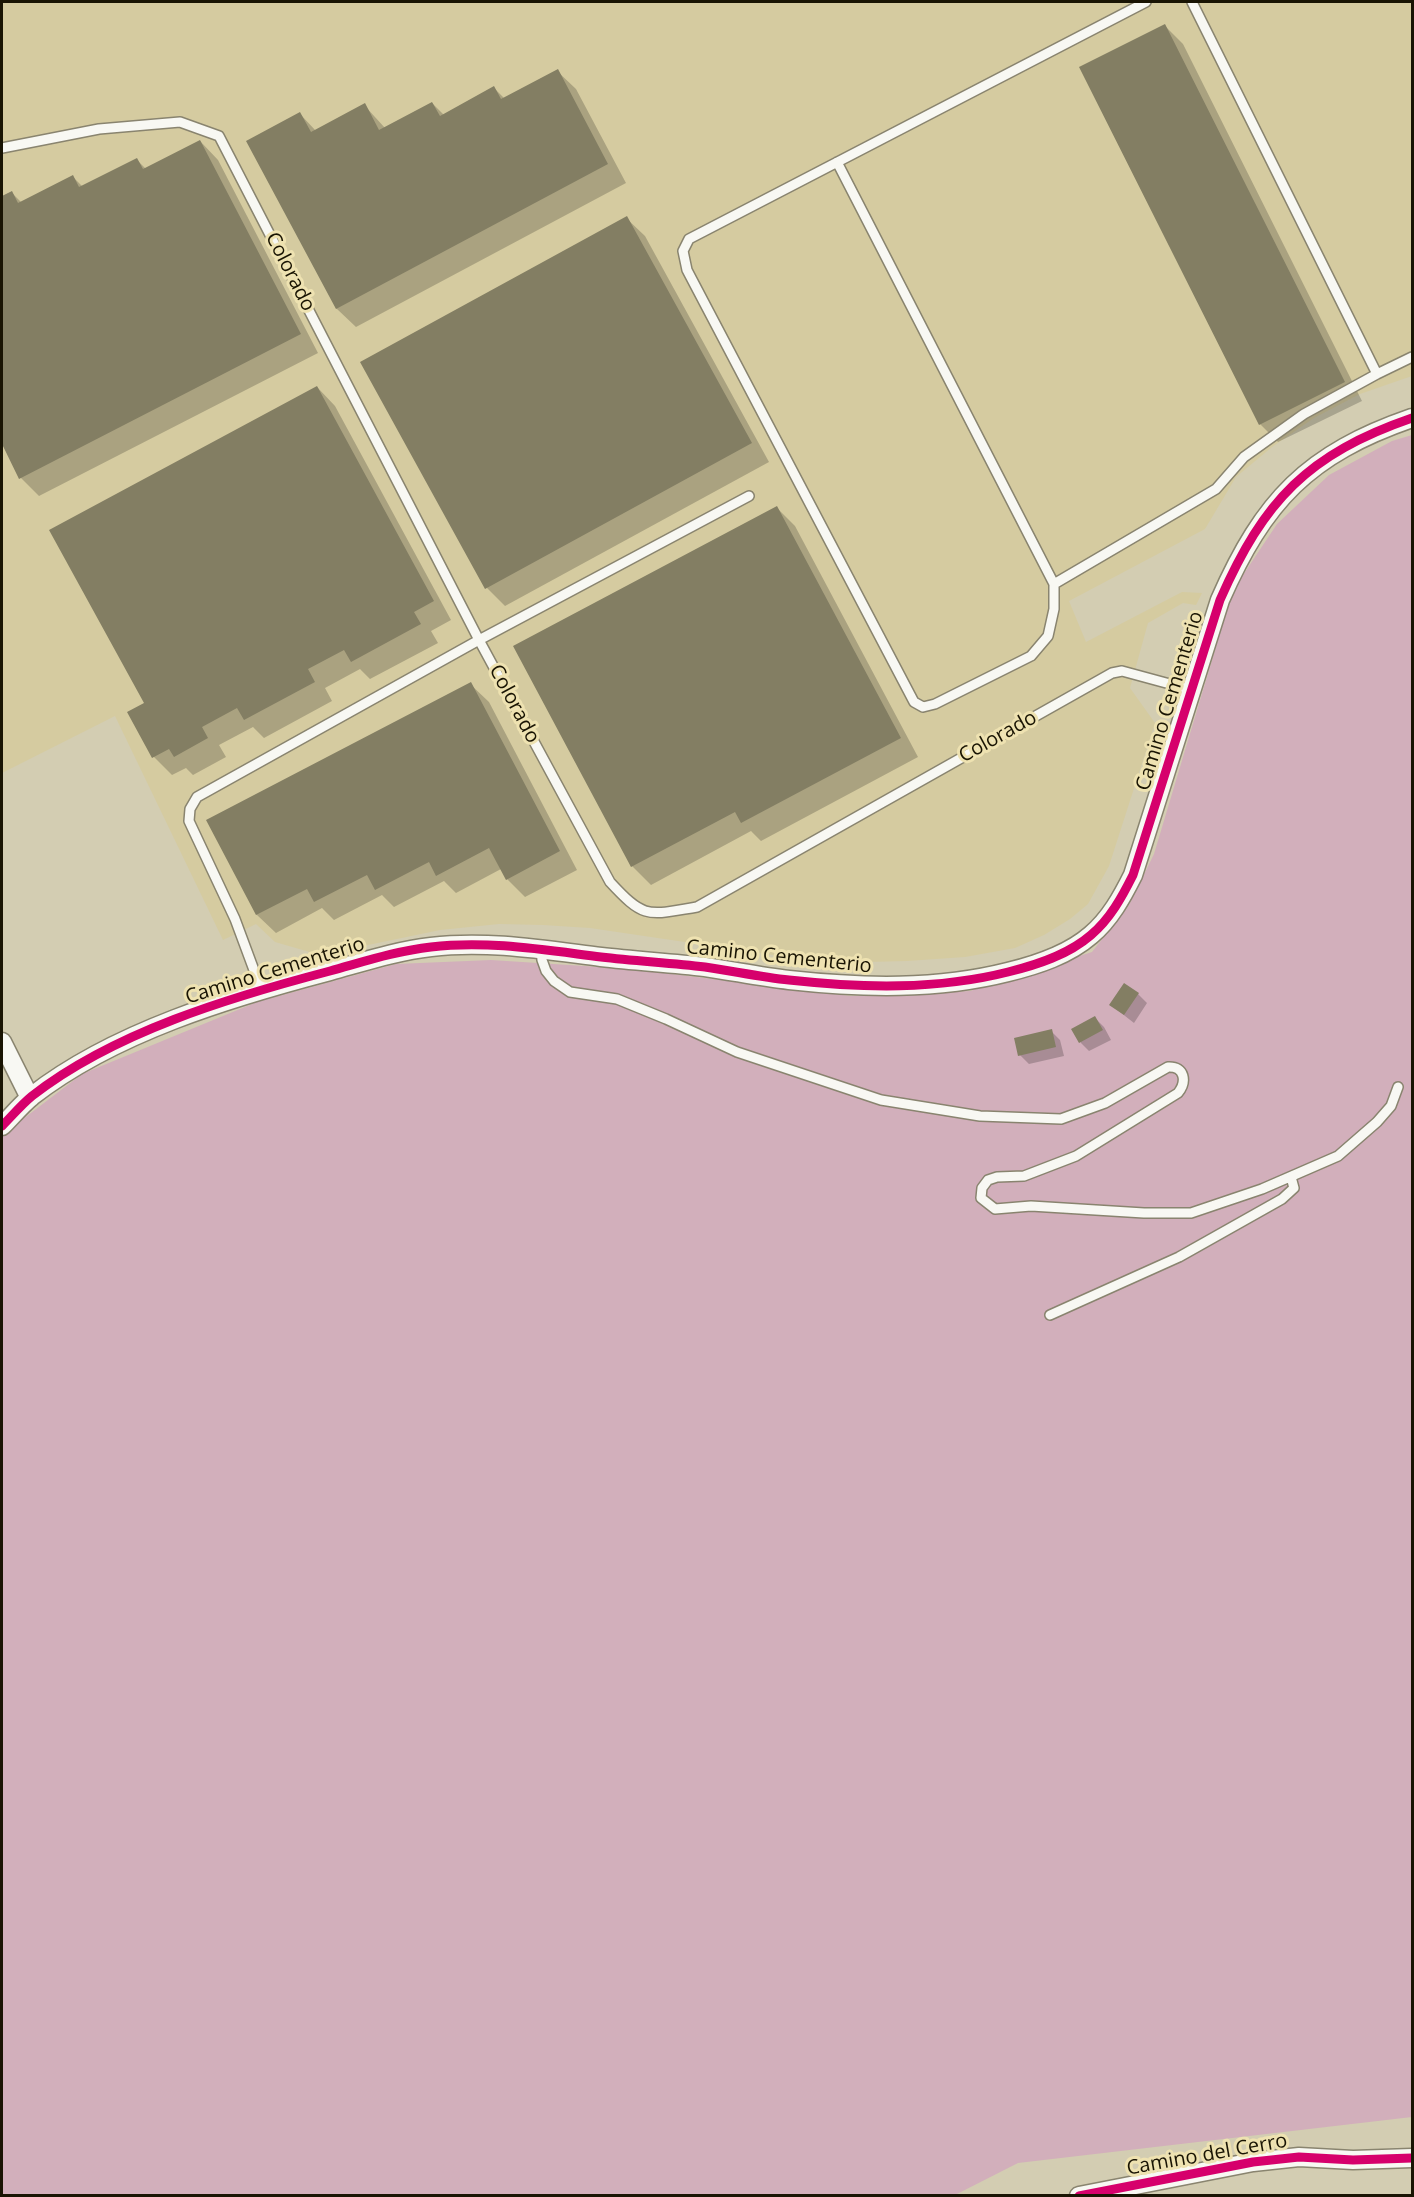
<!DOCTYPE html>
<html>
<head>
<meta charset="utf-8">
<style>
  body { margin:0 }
  #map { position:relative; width:1414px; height:2197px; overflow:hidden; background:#d3cdb2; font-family:"Open Sans",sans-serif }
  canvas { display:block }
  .frame { position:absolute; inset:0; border:3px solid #191403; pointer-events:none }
</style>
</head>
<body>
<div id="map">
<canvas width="1414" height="2197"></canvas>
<div class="frame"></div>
</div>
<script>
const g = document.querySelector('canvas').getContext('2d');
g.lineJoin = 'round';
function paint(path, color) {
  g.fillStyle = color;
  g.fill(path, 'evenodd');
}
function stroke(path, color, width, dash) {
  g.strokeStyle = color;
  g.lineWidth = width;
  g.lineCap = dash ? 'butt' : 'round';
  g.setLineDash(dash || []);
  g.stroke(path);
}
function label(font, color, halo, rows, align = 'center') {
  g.font = font + ' "Open Sans",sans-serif';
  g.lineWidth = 6;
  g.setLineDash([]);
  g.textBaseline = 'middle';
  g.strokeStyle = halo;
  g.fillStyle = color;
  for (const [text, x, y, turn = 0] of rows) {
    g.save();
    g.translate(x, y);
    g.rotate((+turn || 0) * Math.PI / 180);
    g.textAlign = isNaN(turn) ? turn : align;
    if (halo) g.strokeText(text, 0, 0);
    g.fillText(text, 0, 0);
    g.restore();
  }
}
paint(new Path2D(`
  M2,2H1412V376L1360,394L1314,418L1272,447L1236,477L1205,529L1069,601L1086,642L1182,592L1202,593L1196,605L1183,603L1148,623L1130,688L1155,723L1109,866L1088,904L1070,919L1044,935L1015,948L965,957L907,961L827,963L590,928L543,925L499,924L440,930L320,955L275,942L256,924L223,940L115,716L2,773Z`), '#d5cba0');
paint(new Path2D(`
  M1412,435V2117L1018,2163L955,2195L2,2196V1135L82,1074L257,1002L396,964L491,960L631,969L851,996L970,991L1092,952L1129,905L1154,854L1233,590L1277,524L1329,475L1392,441Z`), '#d2afbb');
paint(new Path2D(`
  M1165,26L1183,44L1362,401L1278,442L1260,424Z
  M557,71L576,89L626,183L356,327L337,309L248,142L300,114L316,131L364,105L385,128L432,103L444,115L494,88L505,99Z
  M200,141L218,160L318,353L39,496L21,478L2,441V198L12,193L22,203L73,177L83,187L137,160L146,169Z
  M626,218L645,236L769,462L505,606L487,588Z
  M317,387L335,406L451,620L431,631L438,643L370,679L360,669L325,688L332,701L264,738L253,727L219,745L226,757L193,775L186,768L172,775L154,757L146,704Z
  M777,508L795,526L918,757L761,841L751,831L651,885L632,866L515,647Z
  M470,684L489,702L577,870L525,897L507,879L501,869L456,893L444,881L394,907L382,895L334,920L322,908L276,933L257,915L208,821Z
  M1138,994L1147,1003L1134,1023L1111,1005Z
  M1095,1018L1104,1027L1111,1040L1089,1051L1081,1043L1073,1030Z
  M1051,1031L1060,1040L1064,1056L1029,1064L1020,1055Z`), '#0003');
paint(new Path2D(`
  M1165,24L1345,382L1259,425L1079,67Z
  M558,69L608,164L336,309L246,141L300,112L311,132L365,103L379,130L432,102L440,116L494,86L501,99Z
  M200,140L301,334L19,479L2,444V196L12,191L18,203L73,175L79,187L137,158L143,169Z
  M627,216L752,443L485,589L360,362Z
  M317,386L434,601L414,612L421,624L351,662L344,650L308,669L315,682L244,720L237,708L202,727L208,738L174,757L169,749L152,758L127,712L144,703L49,530Z
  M777,506L901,738L741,823L735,812L631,867L513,646Z
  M471,682L560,851L506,880L489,848L436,876L429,862L375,890L367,875L314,902L307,889L256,915L206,820Z
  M1124,983L1139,993L1124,1015L1109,1005Z
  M1095,1016L1103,1030L1079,1043L1071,1029Z
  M1052,1029L1056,1047L1018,1056L1014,1038Z`), '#837e63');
const lane = new Path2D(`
  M1146,2L689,239L683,251L687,270L914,702L923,707L935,704L1031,656L1048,636L1054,609V584L1216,489L1244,457L1304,414L1377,374
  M1192,2L1377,374L1412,357
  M2,148L99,129L180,122L219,136L479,640L610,882C645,920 648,915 697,907L1112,673L1122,671L1192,690
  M837,162L1054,584
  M541,949L542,960L546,971L554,981L570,992L617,999L666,1019L737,1052L881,1100L980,1116L1061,1119L1105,1103L1168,1067C1185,1066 1187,1082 1178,1093L1076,1156L1024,1176L997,1177L988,1180L982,1188L981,1198L995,1209L1031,1206L1144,1213H1191L1262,1189L1338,1156L1377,1122L1391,1106L1398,1087
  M261,989L235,919L189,821L190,809L197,797L479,640L749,496
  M1050,1315L1179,1257L1282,1199L1294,1188L1291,1177`);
const street = new Path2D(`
  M2,1042L30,1098
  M2,1126C12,1116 21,1105 32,1096C114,1032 231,997 330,971C363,962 396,951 431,947C487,940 545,950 601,957C636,961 670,963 705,967C733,971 761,977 789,980C862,988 937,990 1008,972C1037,965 1068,955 1091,935C1110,919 1122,897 1133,875L1220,600C1264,500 1308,454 1412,418
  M1079,2196L1253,2162L1299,2157L1353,2160L1412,2158`);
stroke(lane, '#89846f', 12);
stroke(street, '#89846f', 21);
stroke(lane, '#f8f8f3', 9);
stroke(street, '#f8f8f3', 18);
stroke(new Path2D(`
  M2,1126C12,1116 21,1105 32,1096C114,1032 231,997 330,971C363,962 396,951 431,947C487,940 545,950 601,957C636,961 670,963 705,967C733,971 761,977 789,980C862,988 937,990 1008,972C1037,965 1068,955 1091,935C1110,919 1122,897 1133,875L1220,600C1264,500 1308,454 1412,418
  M1079,2196L1253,2162L1299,2157L1353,2160L1412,2158`), '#d6006c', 9);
label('20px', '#191403', '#eee2b1', [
  ["Colorado",290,272,63],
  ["Camino Cementerio",1170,701,-73],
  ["Colorado",514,704,62],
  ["Colorado",998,737,-29],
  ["Camino Cementerio",779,957,6],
  ["Camino Cementerio",275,971,-17],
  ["Camino del Cerro",1207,2155,-10]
]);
</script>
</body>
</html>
